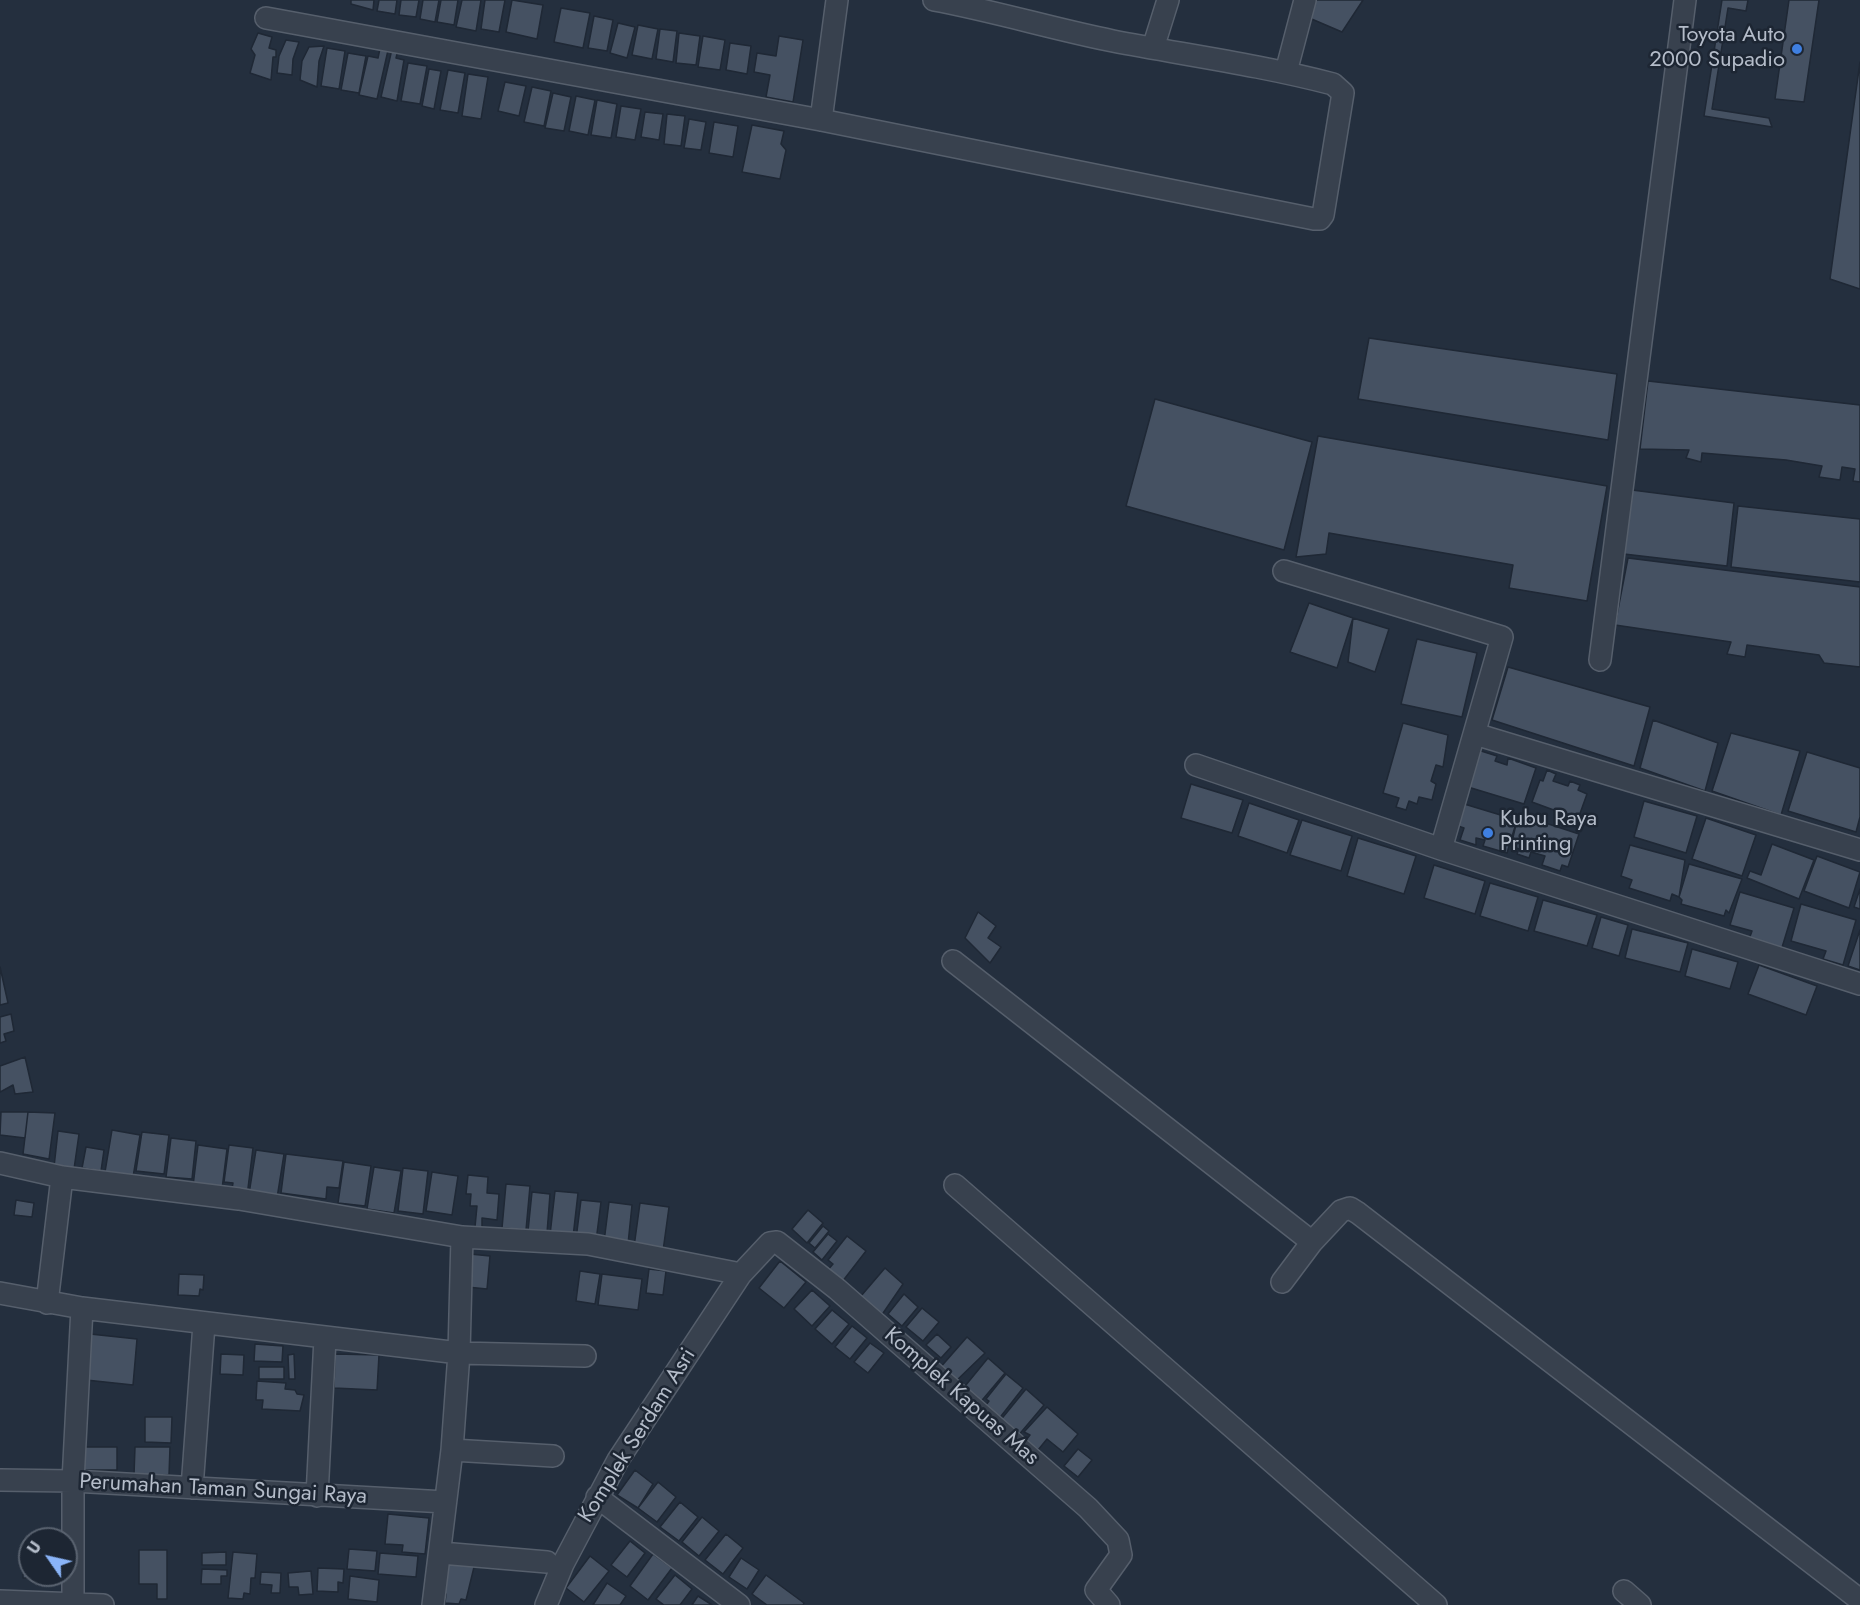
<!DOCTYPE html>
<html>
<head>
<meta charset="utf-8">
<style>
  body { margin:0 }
  #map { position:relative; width:1860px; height:1605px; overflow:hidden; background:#242f3e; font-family:Jost,sans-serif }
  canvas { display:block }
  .north { position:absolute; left:18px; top:1527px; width:60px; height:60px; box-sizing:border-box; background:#1d2633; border:2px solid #59626f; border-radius:50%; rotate:304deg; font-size:16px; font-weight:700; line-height:24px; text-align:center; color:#b4bcc9 }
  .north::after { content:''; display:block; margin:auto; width:21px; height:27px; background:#8ab4f8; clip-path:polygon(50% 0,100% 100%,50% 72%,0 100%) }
</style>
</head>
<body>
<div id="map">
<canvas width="1860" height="1605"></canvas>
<div class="north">U</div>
</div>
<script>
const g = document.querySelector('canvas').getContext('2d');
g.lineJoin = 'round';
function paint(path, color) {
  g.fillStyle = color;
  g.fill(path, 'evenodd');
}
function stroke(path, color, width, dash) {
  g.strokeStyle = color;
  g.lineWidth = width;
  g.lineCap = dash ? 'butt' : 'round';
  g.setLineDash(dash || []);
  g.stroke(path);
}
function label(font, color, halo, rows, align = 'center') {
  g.font = font + ' Jost,sans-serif';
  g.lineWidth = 5;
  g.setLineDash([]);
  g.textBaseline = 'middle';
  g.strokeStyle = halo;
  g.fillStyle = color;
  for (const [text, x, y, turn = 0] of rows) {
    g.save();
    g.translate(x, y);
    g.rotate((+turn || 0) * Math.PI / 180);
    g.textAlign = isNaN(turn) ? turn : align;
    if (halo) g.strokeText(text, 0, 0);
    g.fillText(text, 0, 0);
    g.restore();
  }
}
const building = new Path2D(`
  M351,0H374L373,10L351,4Z
  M379,0H397L395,14L377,11Z
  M401,0H419L416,17L399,15Z
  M423,0H439L435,22L420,19Z
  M441,0H458L454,25L437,22Z
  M462,0H481L476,31L456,27Z
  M485,0H505L499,32L481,29Z
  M512,0L543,5L537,39L506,32Z
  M1315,0H1363L1342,32L1307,17Z
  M1722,0H1748L1746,11L1728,8L1712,109L1769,118L1772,127L1704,116Z
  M1789,0H1819L1804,102L1775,99Z
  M561,8L590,13L583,48L554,42Z
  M594,16L613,20L607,51L588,48Z
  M618,23L635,27L627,58L610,53Z
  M638,25L658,29L652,59L632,55Z
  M660,29L677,31L673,62L656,59Z
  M258,33L272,37L269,48L276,50V57H273L271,80L250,73L255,55L251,49Z
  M679,33L700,36L696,65L676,63Z
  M703,36L725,40L720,70L698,67Z
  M779,36L803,40L793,102L766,97L770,75L754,72L757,53L776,56Z
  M286,40L299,42L293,59L292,75L277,73L279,56Z
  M730,43L751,46L747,74L726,70Z
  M381,44L389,46L377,99L359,95L368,56L378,58Z
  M324,46L319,61L317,87L300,80L302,61L309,47Z
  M327,48L345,51L339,89L321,86Z
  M392,49L398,50L396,58L404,60L397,101L381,97Z
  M348,53L366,56L359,93L341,90Z
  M1860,62V289L1830,279Z
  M408,63L427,66L420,104L401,101Z
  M429,69L441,71L434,109L422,106Z
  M448,70L465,73L458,113L440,110Z
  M468,74L488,77L481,119L462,116Z
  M505,82L526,86L519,116L498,111Z
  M532,87L551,91L544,126L524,122Z
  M553,93L571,97L564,131L545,128Z
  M576,96L595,100L588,135L569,131Z
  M597,100L617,104L611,138L591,135Z
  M621,106L641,109L635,140L616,137Z
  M645,112L663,114L659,140L641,137Z
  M667,114L685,116L681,146L664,144Z
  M689,119L706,122L701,150L684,148Z
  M714,122L738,126L733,157L709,153Z
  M752,125L784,131L781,144L786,150L780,179L742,172Z
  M1369,338L1617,374L1608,440L1358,399Z
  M1648,381L1860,405V482L1853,481L1855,469L1842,467L1840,480L1819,477L1822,466L1786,460L1702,453L1701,462L1686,458L1689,450L1640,449Z
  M1155,399L1312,442L1284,550L1126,506Z
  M1318,436L1607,486L1587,601L1509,588L1513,565L1329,533L1326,554L1296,557Z
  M1632,490L1734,503L1727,566L1624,554Z
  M1738,506L1860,519V582L1731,567Z
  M1628,558L1860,587V667L1824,663L1819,655L1747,645L1745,657L1727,654L1731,642L1615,625Z
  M1309,603L1353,618L1337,668L1290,652Z
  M1353,618L1389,629L1375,672L1348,662Z
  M1417,639L1477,653L1462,717L1401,704Z
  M1508,667L1650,707L1634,766L1492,720Z
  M1653,720L1718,743L1705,791L1640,768Z
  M1403,723L1448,735L1443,767L1436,765L1431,781L1436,784L1432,800L1419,797L1417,804L1409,801L1406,810L1396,807L1399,798L1383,793Z
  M1731,733L1800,751L1781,815L1712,791Z
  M1478,750L1497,756L1495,761L1507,765L1508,758L1536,768L1524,804L1468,787Z
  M1807,752L1860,768V817L1856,832L1788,811Z
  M1547,770L1556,774L1553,781L1568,786L1570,781L1580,785L1578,790L1587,794L1578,819L1532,802L1540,780L1543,781Z
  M1191,784L1243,800L1232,833L1181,818Z
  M1644,801L1697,816L1686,853L1634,837Z
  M1249,803L1299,820L1287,853L1238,836Z
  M1461,803L1517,820L1507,853L1483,846L1485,840L1476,838V845L1460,840L1464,828L1455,825Z
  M1521,815L1579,834L1568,867L1562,865L1560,871L1542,865L1545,856L1531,852L1529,858L1517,854L1519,849L1511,846L1517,820Z
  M1706,818L1756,835L1742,876L1692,859Z
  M1302,820L1352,836L1341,871L1290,855Z
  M1358,838L1416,856L1404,894L1347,876Z
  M1772,844L1814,860L1799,899L1747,878L1750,871L1761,875Z
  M1630,845L1685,860L1679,897L1672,894L1670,901L1629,888L1632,880L1621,876Z
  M1817,856L1860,872L1849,908L1804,891Z
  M1689,864L1742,879L1729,913L1726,910L1724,916L1681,904L1682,900L1679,897Z
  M1434,865L1485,881L1475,914L1424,898Z
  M1490,883L1538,897L1528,931L1480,916Z
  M1860,889V909L1854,907Z
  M1740,892L1794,908L1780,954L1747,945L1752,931L1730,925Z
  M1543,900L1597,915L1587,946L1534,931Z
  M1801,904L1856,920L1843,965L1823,959L1826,951L1791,941Z
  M978,912L996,926L988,938L1001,947L990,963L965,938Z
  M1601,917L1628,925L1619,956L1592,948Z
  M1632,929L1688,943L1680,972L1625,958Z
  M1860,930V970L1848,966Z
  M1692,949L1738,962L1730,989L1685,976Z
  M1759,965L1817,986L1806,1015L1748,994Z
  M0,967L8,1003L0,1005Z
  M11,1014L14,1031L4,1034L6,1041L0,1043V1017Z
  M25,1057L33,1092L15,1094L13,1085L0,1092V1066Z
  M1,1112H28L25,1138L0,1135Z
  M28,1112L55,1113L49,1159L23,1154Z
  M112,1130L140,1135L133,1177L105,1172Z
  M58,1131L79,1134L74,1169L54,1167Z
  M142,1132L169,1135L164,1174L136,1171Z
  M171,1138L196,1141L192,1179L166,1177Z
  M198,1145L227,1149L222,1189L193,1186Z
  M229,1145L253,1148L247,1196L231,1194L233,1183L224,1182Z
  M86,1147L104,1150L101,1171L82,1168Z
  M256,1150L284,1154L277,1198L249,1194Z
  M286,1154L343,1161L339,1188L327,1187L326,1199L281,1193Z
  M344,1162L371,1166L365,1206L338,1203Z
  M374,1167L401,1171L394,1213L367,1209Z
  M403,1168L428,1171L423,1214L398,1211Z
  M432,1172L458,1176L452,1215L426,1211Z
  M468,1175L488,1177L487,1193L499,1194L497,1220L482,1218V1228L475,1227L477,1206H470L471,1194H466Z
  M506,1184L530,1186L526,1230L502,1228Z
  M555,1191L578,1193L573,1237L550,1235Z
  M532,1192L550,1194L547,1233L528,1231Z
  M16,1200L34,1203L32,1217L14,1215Z
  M581,1200L601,1202L596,1241L576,1239Z
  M609,1202L632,1205L628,1244L604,1242Z
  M640,1203L669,1207L663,1251L634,1247Z
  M808,1210L823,1223L807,1243L792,1229Z
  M823,1226L829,1231L815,1248L809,1243Z
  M828,1234L837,1241L822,1260L813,1252Z
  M847,1236L866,1251L842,1282L827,1271L833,1264L828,1260Z
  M470,1254L490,1256L487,1289L467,1287Z
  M780,1261L806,1282L784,1308L759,1288Z
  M885,1268L903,1284L879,1319L864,1306L868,1302L861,1296Z
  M649,1269L666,1271L663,1295L646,1293Z
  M580,1271L600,1274L595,1304L576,1301Z
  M179,1274L204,1275L203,1290L200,1289L199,1296L178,1295Z
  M602,1274L642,1279L638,1310L598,1305Z
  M812,1290L830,1306L812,1326L794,1309Z
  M904,1294L918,1307L902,1326L888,1314Z
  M922,1308L939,1322L923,1341L906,1327Z
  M832,1310L849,1324L832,1344L815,1329Z
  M852,1326L867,1338L850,1359L835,1347Z
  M90,1334L137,1339L133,1385L86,1380Z
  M937,1334L951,1347L941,1358L926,1345Z
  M967,1337L985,1353L955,1382L939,1369Z
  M870,1343L884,1353L868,1373L854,1362Z
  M255,1344L283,1346L282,1362L254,1361Z
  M221,1354L244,1355L243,1375L220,1374Z
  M294,1354L295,1379H289L288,1355Z
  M335,1354L379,1355L377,1390L334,1388Z
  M988,1358L1005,1373L978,1405L961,1391Z
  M259,1367H284V1379H259Z
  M1006,1374L1023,1388L998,1420L983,1409L989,1401L986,1399Z
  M257,1381L286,1383L285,1389L295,1390L297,1394L304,1395L300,1411L262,1409L263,1400H256Z
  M1026,1389L1044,1405L1017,1437L999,1422Z
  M1047,1407L1078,1434L1063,1452L1047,1439L1038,1450L1026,1440L1030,1435L1024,1432Z
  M145,1417H172L171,1443L145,1442Z
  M84,1447H117V1470H83Z
  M135,1447H170L169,1475H134Z
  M1078,1449L1092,1460L1078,1477L1064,1466Z
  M635,1470L653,1484L638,1508L617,1495Z
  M658,1482L676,1497L657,1522L638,1508Z
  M680,1502L698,1517L679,1541L660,1527Z
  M388,1514L429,1518L425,1554L402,1552L403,1545L385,1544Z
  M702,1517L719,1531L699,1556L682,1542Z
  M726,1534L743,1548L723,1574L705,1560Z
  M24,1539H35H30V1575H45L44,1584L34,1583V1578H23Z
  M630,1541L645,1553L627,1577L611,1565Z
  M349,1549L377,1551L375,1571L347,1569Z
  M139,1550H167V1599H157V1584H139Z
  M226,1552V1565H202V1553Z
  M233,1552L257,1554L255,1578H251L250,1594L244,1593L243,1599L228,1598Z
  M380,1553L418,1556L416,1577L378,1574Z
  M653,1554L672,1568L648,1600L630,1586Z
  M590,1556L609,1571L584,1602L566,1588Z
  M741,1558L759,1570L747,1589L729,1577Z
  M447,1560L475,1563L466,1600L461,1599L459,1604L445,1603L446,1594L441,1593Z
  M318,1568L344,1569L343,1583L338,1582V1592L317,1591Z
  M202,1569L227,1570V1576H221V1584H201Z
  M311,1571L313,1594L299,1595L298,1587H289L288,1573Z
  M261,1572L281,1573L280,1593H271L272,1585L260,1584Z
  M675,1575L692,1589L680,1605H664L656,1599Z
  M766,1575L804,1603L803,1605H767L752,1594Z
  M350,1576L379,1580L377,1602L348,1599Z
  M607,1583L626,1596L620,1605H593Z
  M698,1596L712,1605H692Z`);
paint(building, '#455162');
stroke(building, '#1f2835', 1.5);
const minor = new Path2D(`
  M266,18L821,120L1314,219H1320L1323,215L1343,93L1333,84C1260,65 1186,55 1113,41C1053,29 994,11 934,0
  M1153,48L1168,0
  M1286,72L1305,0
  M821,120L837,0
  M1284,571L1502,637L1441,849
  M1600,660L1685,0
  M1475,734L1860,850
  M1196,765L1441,849L1860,984
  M953,961L1312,1242L1341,1211L1350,1208L1358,1213L1860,1600
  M0,1163L62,1177L239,1199L462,1237L588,1244L741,1274
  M955,1185L1436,1605
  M1282,1282L1312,1242
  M0,1293L82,1308L459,1353L585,1356
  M47,1303L62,1177
  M452,1450L553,1456
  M0,1480L73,1481L445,1502
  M192,1488L204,1324
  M317,1496L325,1338
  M597,1497L739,1605
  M441,1553L547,1562
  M1624,1591L1640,1605
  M0,1601L103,1605
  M73,1603V1481L82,1308
  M433,1605L452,1450L459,1353L462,1237
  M546,1605L563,1564L618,1460L741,1274L770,1243L777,1242L837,1289L1088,1508L1118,1540L1121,1555L1096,1590L1109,1605`);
stroke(minor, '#565f6c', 24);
stroke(minor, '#38414e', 21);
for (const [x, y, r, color] of [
  [1797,49,6,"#3f7fe0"],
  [1488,833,6,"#3f7fe0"]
]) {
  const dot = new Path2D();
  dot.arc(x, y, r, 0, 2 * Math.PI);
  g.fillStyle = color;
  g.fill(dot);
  stroke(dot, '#1d2633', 2);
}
label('22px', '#b4bcc9', '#1d2633', [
  ["Toyota Auto",1785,36],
  ["2000 Supadio",1785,61],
  ["Kubu Raya",1500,820,"left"],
  ["Printing",1500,845,"left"]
], 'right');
label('22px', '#b4bcc9', '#1d2633', [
  ["Komplek Kapuas Mas",961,1397,41],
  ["Komplek Serdam Asri",638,1436,-58],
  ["Perumahan Taman Sungai Raya",223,1490,3]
]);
</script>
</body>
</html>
